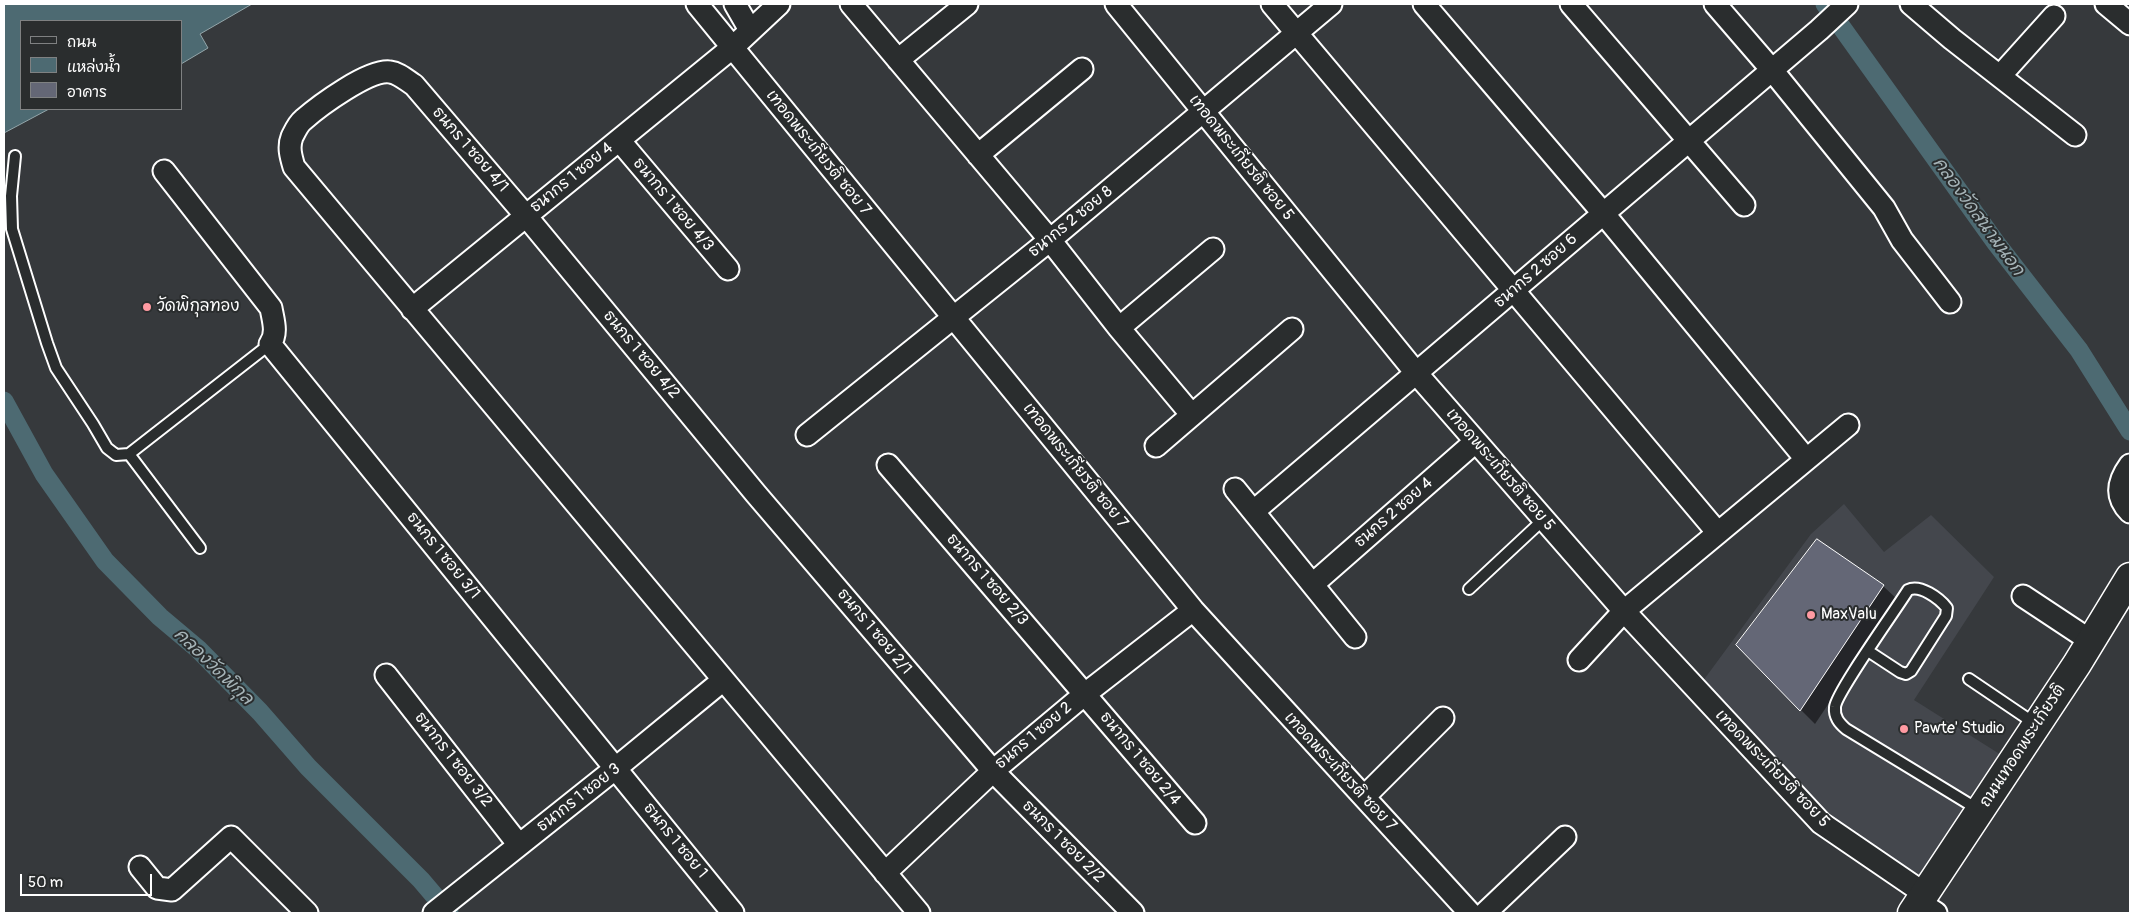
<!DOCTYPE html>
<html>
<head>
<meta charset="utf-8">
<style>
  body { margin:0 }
  #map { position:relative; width:2134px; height:917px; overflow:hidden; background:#36393c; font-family:Pangolin,"Playpen Sans Thai",sans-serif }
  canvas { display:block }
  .frame { position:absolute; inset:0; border:5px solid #fff; pointer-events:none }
  .legend { position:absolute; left:20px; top:20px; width:162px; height:90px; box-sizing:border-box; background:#2a2d2e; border:1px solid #7f8182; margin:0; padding:6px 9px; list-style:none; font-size:15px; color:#fff }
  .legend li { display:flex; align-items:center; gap:10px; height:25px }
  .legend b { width:25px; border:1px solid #7f8182 }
  .scale { position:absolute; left:20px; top:874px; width:132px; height:22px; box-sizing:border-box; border:2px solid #fff; border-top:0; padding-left:6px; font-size:15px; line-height:18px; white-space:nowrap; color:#fff; -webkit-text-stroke:4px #2a2d2e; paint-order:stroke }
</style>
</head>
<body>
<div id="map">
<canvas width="2134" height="917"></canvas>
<div class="frame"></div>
<ul class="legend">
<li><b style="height:6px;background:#2a2d2e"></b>ถนน</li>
<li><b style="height:14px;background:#4d6a72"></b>แหล่งน้ำ</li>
<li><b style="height:14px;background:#646776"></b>อาคาร</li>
</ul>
<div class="scale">50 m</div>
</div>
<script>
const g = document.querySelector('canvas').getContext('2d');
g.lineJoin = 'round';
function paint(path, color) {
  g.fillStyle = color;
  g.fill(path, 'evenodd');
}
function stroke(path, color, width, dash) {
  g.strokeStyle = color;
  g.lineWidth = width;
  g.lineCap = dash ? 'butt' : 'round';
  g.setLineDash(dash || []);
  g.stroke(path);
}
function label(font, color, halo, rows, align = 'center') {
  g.font = font + ' Pangolin,"Playpen Sans Thai",sans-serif';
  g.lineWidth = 4;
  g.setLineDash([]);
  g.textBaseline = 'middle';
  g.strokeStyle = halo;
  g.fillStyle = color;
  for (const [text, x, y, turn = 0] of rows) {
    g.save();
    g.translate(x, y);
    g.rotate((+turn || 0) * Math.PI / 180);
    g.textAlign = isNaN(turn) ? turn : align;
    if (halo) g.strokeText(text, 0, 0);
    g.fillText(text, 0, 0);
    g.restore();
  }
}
paint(new Path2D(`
  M1844,504L1884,552L1931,515L1994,577L1914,700L2006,758L1921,885L1823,820L1700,685L1811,534Z`), '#44474d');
const water = new Path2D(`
  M4,4H252L200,34L208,48L181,64V21H21V109H49L4,133Z`);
paint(water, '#4d6a72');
stroke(water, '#94a6aa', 1);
paint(new Path2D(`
  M1883,586L1898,600L1815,724L1801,710Z`), '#0007');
stroke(new Path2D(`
  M1825,4L1996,243L2079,350L2130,431
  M4,401L44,474L105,561L160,617L198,649L260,712L308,767L421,880L449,913`), '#4d6a72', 19);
const building = new Path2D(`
  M1817,539L1884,585L1800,711L1736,645Z`);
paint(building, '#646776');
stroke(building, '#fff', 1);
const service = new Path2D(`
  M15,156L11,196L12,229L47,343L56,368L93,424L107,448L116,455L129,454L270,344
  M129,454L200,548
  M1469,589L1543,520
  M1868,651L1900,672L1906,674L1911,671L1946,616L1947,608C1939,598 1920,584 1908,590C1897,608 1836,693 1835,707C1834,717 1839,723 1846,729L1979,810
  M1969,679L2037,725`);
const minor = new Path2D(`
  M697,4L1193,610L1470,913
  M735,4L750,30
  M851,4L1050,240L1119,328L1191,414
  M1116,4L1417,374L1624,611L1821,823L1925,894
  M1272,4L1718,533
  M1424,4L1603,213L1806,459
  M1571,4L1744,205
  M1715,4L1772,70L1884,208L1902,240L1950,302
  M1911,4L1952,39L2075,135
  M2106,4L2130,24
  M898,60L967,4
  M2000,76L2054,16
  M619,140L728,269
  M978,155L1082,69
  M164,171L271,308C273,320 278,333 270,344L733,913
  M412,309L733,47L779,4
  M1119,328L1213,249
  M807,435L1050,240L1331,4
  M1156,446L1292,329
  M888,465L1195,823
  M2130,465C2119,480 2114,496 2130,512
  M1235,489L1355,637
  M1254,511L1819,30L1847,4
  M1313,584L1475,442
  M2023,596L2091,641
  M1579,660L1624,611L1848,425
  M386,675L519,845
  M1364,797L1443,718
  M140,867L157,888L172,890L231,837L307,913
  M885,873L993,771L1085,694L1193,610
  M1919,902L1936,913
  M434,913L616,768L722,681
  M919,913L294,167C291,157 288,147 292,137C295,131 298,124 303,120C319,106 369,69 390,72C399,73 406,80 414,85L526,216L756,494L993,771L1133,913
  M1485,913L1565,837`);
const secondary = new Path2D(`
  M1912,913L2077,664L2130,577`);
stroke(service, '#fff', 14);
stroke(minor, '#fff', 25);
stroke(secondary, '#fff', 31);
stroke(service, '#2a2d2e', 10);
stroke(minor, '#2a2d2e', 21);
stroke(secondary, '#2a2d2e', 28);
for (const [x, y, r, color] of [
  [147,307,5,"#ff9aa2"],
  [1811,615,5,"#ff9aa2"],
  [1904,729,5,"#ff9aa2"]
]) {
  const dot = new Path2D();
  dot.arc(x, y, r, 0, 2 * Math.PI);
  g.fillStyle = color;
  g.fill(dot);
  stroke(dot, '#2a2d2e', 2);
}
label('16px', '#fff', '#2a2d2e', [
  ["ธนกร 1 ซอย 4/1",470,150,49],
  ["เทอดพระเกียรติ ซอย 7",818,153,51],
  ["เทอดพระเกียรติ ซอย 5",1241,158,51],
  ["ธนากร 1 ซอย 4",572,178,-39],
  ["ธนากร 1 ซอย 4/3",673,205,50],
  ["ธนากร 2 ซอย 8",1071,222,-39],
  ["ธนากร 2 ซอย 6",1536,271,-41],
  ["ธนกร 1 ซอย 4/2",641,355,50],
  ["เทอดพระเกียรติ ซอย 7",1075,466,51],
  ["เทอดพระเกียรติ ซอย 5",1500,470,49],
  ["ธนกร 2 ซอย 4",1394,513,-41],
  ["ธนกร 1 ซอย 3/1",443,556,51],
  ["ธนากร 1 ซอย 2/3",987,580,49],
  ["ธนกร 1 ซอย 2/1",874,632,50],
  ["ธนกร 1 ซอย 2",1034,736,-40],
  ["ถนนเทอดพระเกียรติ",2023,746,-57],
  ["ธนากร 1 ซอย 2/4",1140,759,50],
  ["ธนากร 1 ซอย 3/2",453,760,52],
  ["เทอดพระเกียรติ ซอย 5",1772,769,46],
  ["เทอดพระเกียรติ ซอย 7",1340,772,47],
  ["ธนากร 1 ซอย 3",579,798,-38],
  ["ธนกร 1 ซอย 1",675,841,51],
  ["ธนกร 1 ซอย 2/2",1063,842,45]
]);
label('16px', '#fff', '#2a2d2e', [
  ["วัดพิกุลทอง",157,307],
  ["MaxValu",1821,615],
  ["Pawte' Studio",1914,729]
], 'left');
label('italic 18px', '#a6b4b8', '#2a2d2e', [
  ["คลองวัดสนามนอก",1978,217,54],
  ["คลองวัดพิกุล",213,667,44]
]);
</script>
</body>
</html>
